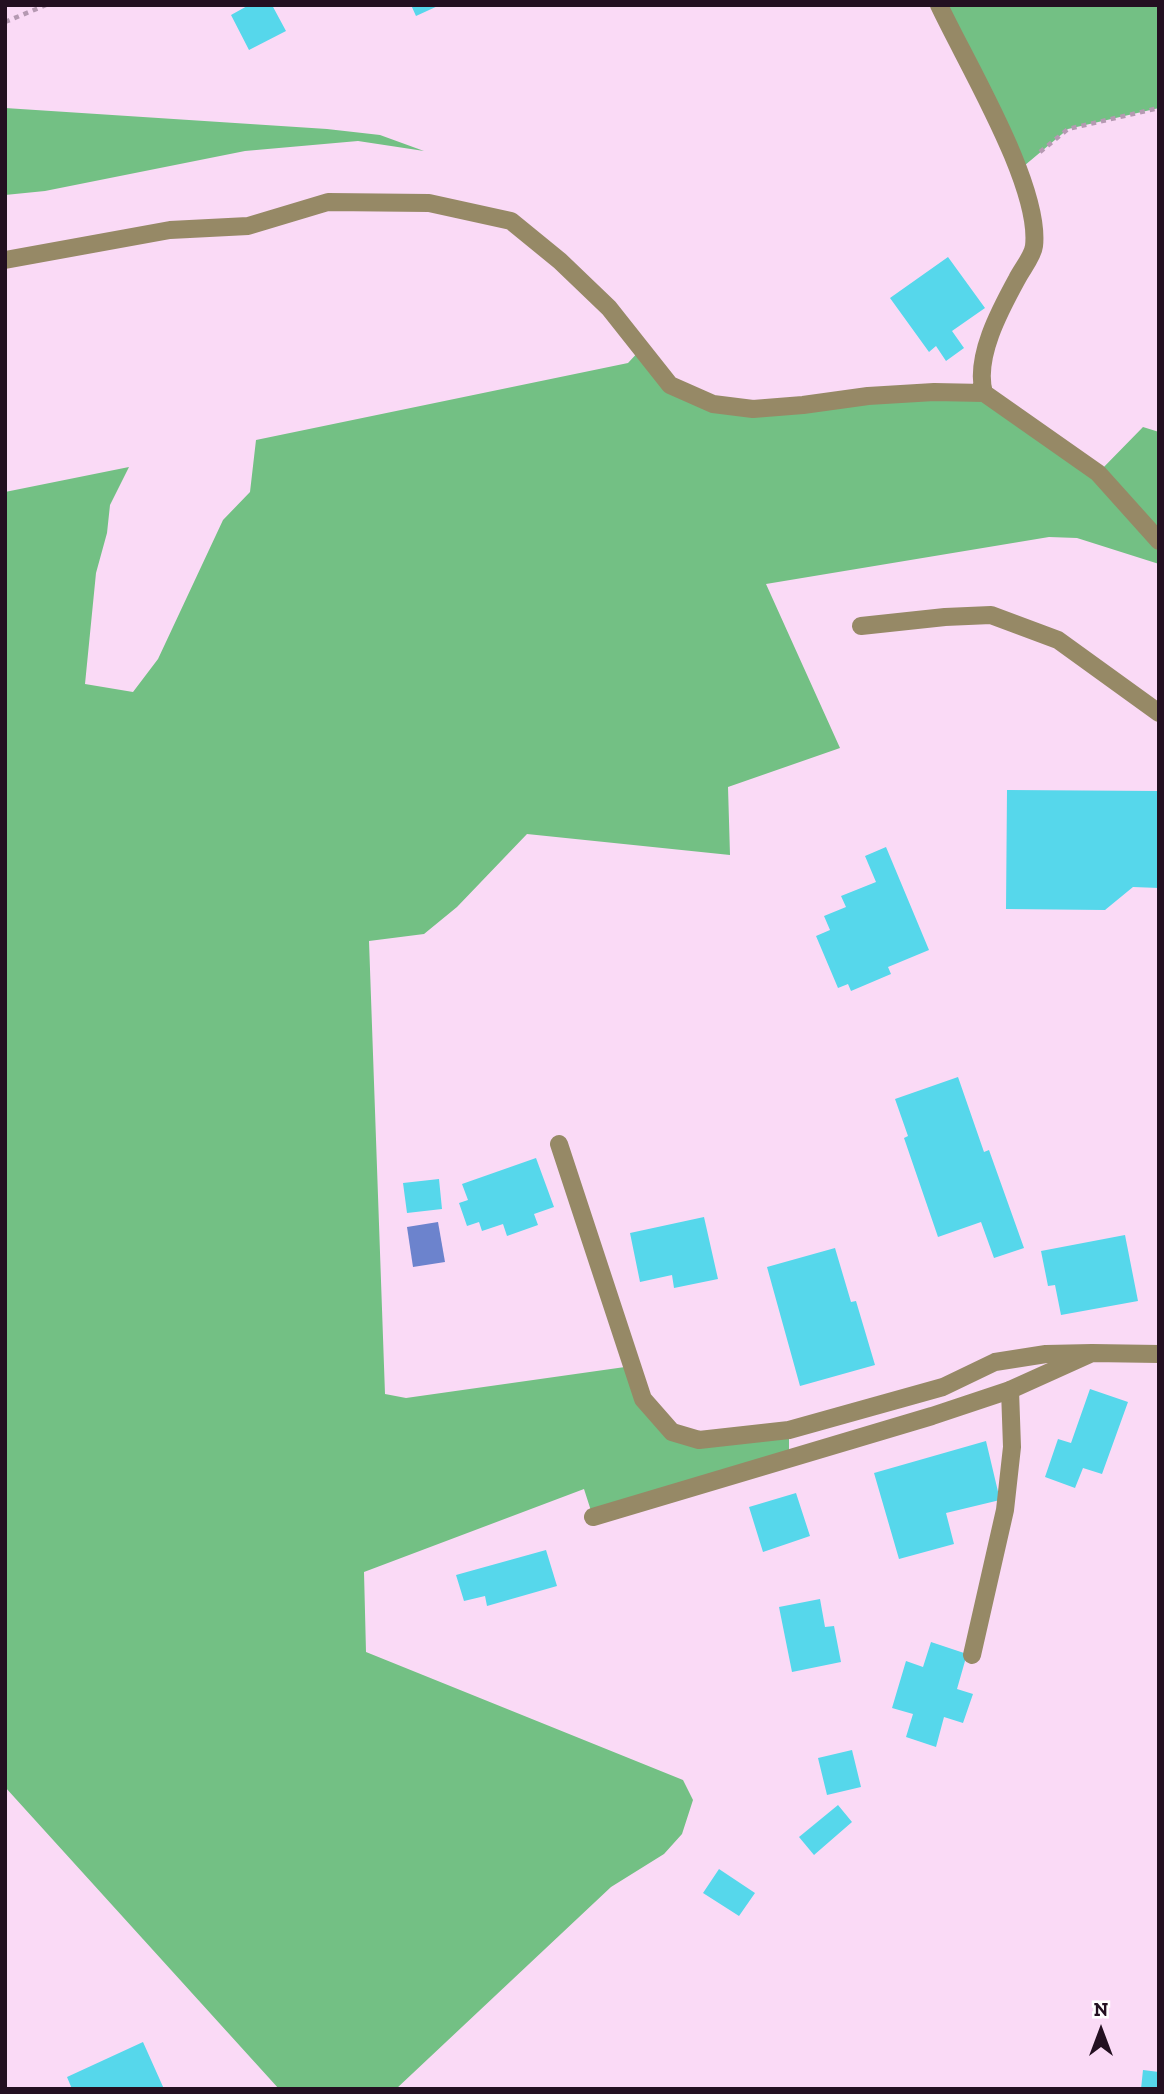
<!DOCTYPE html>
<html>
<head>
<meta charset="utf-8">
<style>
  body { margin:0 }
  #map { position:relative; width:1164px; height:2094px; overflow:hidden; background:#fadaf6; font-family:"Zilla Slab",serif }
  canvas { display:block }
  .frame { position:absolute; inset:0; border:7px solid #231021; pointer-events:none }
  .north { position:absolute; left:1066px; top:1996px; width:70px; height:70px; -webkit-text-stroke:5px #fff; paint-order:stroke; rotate:0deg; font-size:19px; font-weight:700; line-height:28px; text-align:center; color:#231021 }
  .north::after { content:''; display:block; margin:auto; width:24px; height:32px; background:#231021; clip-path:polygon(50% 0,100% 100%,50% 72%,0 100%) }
</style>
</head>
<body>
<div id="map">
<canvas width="1164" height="2094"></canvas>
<div class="frame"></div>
<div class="north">N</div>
</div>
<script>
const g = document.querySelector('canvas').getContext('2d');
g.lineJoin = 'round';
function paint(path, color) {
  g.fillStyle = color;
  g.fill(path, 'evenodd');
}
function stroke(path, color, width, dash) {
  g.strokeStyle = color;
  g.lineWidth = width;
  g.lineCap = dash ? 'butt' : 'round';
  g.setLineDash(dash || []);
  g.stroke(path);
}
paint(new Path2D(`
  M939,5H1159V108L1068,129L1018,171Z
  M5,108L327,129L380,135L424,151L358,141L245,151L45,191L5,195Z
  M641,349L670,385L713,404L984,393L1098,473L1143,427L1159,432V564L1077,538L1049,537L766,584L840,748L728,787L730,855L527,834L457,907L424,934L369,941L385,1394L406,1398L632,1366L672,1432L789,1430V1458L593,1517L584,1489L364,1572L366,1652L683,1780L693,1800L682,1834L664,1854L611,1887L396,2089H279L5,1787V492L129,467L110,505L107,533L96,573L85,684L133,692L158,659L223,520L250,492L256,440L628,363Z`), '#73c084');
paint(new Path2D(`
  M438,1222L445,1262L413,1267L407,1227Z`), '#6c83cd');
paint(new Path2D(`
  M249,5H272L286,31L249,50L231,15Z
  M411,5H440L416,16Z
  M948,257L985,308L952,331L964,348L946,361L936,346L929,352L890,298Z
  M1007,790L1159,791V888L1133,887L1105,910L1006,909Z
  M886,847L929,950L888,967L891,974L851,991L848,984L838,988L816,936L830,930L824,916L846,907L841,896L876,882L865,856Z
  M958,1077L984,1152L989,1150L1024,1248L994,1258L981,1222L938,1237L904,1138L908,1136L895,1099Z
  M536,1158L554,1207L534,1214L538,1225L507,1236L503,1224L482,1231L479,1222L467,1226L459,1203L468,1200L462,1184Z
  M439,1179L442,1209L407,1213L403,1183Z
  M704,1217L718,1279L674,1288L672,1275L640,1282L630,1233Z
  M1125,1235L1138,1301L1061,1315L1055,1285L1048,1286L1041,1251Z
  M835,1248L851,1302L856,1301L875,1365L800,1386L767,1267Z
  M1090,1389L1128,1402L1102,1474L1083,1468L1075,1488L1045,1477L1058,1439L1071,1443Z
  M986,1441L1000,1500L946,1513L954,1544L899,1559L874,1473Z
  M796,1493L810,1536L763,1552L749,1507Z
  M546,1550L557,1586L487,1606L485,1596L464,1601L456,1575Z
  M820,1599L825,1627L834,1626L841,1662L792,1672L779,1607Z
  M931,1642L967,1654L957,1689L973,1694L963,1723L944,1717L936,1747L906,1737L913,1714L892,1708L906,1661L923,1667Z
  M852,1750L861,1787L827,1795L818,1758Z
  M838,1805L852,1822L814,1855L799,1837Z
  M719,1869L755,1893L739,1916L703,1893Z
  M143,2042L164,2089H72L67,2077Z
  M1143,2070L1159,2072V2089H1141Z`), '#56d7eb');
stroke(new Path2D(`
  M5,22L46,5
  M1040,152L1068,129L1159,108`), '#b599b2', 4.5, [5, 5]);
stroke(new Path2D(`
  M861,626L945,617L991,615L1058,640L1159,713
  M972,1655L1005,1510L1012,1447L1010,1390`), '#968966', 18);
stroke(new Path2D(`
  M939,5C966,63 1041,186 1034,246C1033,256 1022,269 1017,279C1000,310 974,358 984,393
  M5,260L170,230L248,226L328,202L429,203L511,221L560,261L609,308L670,385L713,404L753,409L803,405L868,396L934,392L984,393L1098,473L1159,541
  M559,1144L643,1399L672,1432L699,1440L789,1430L943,1387L995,1362L1046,1354L1092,1353
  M593,1517L932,1416L1010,1390L1092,1353L1159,1354`), '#968966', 18);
</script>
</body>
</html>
